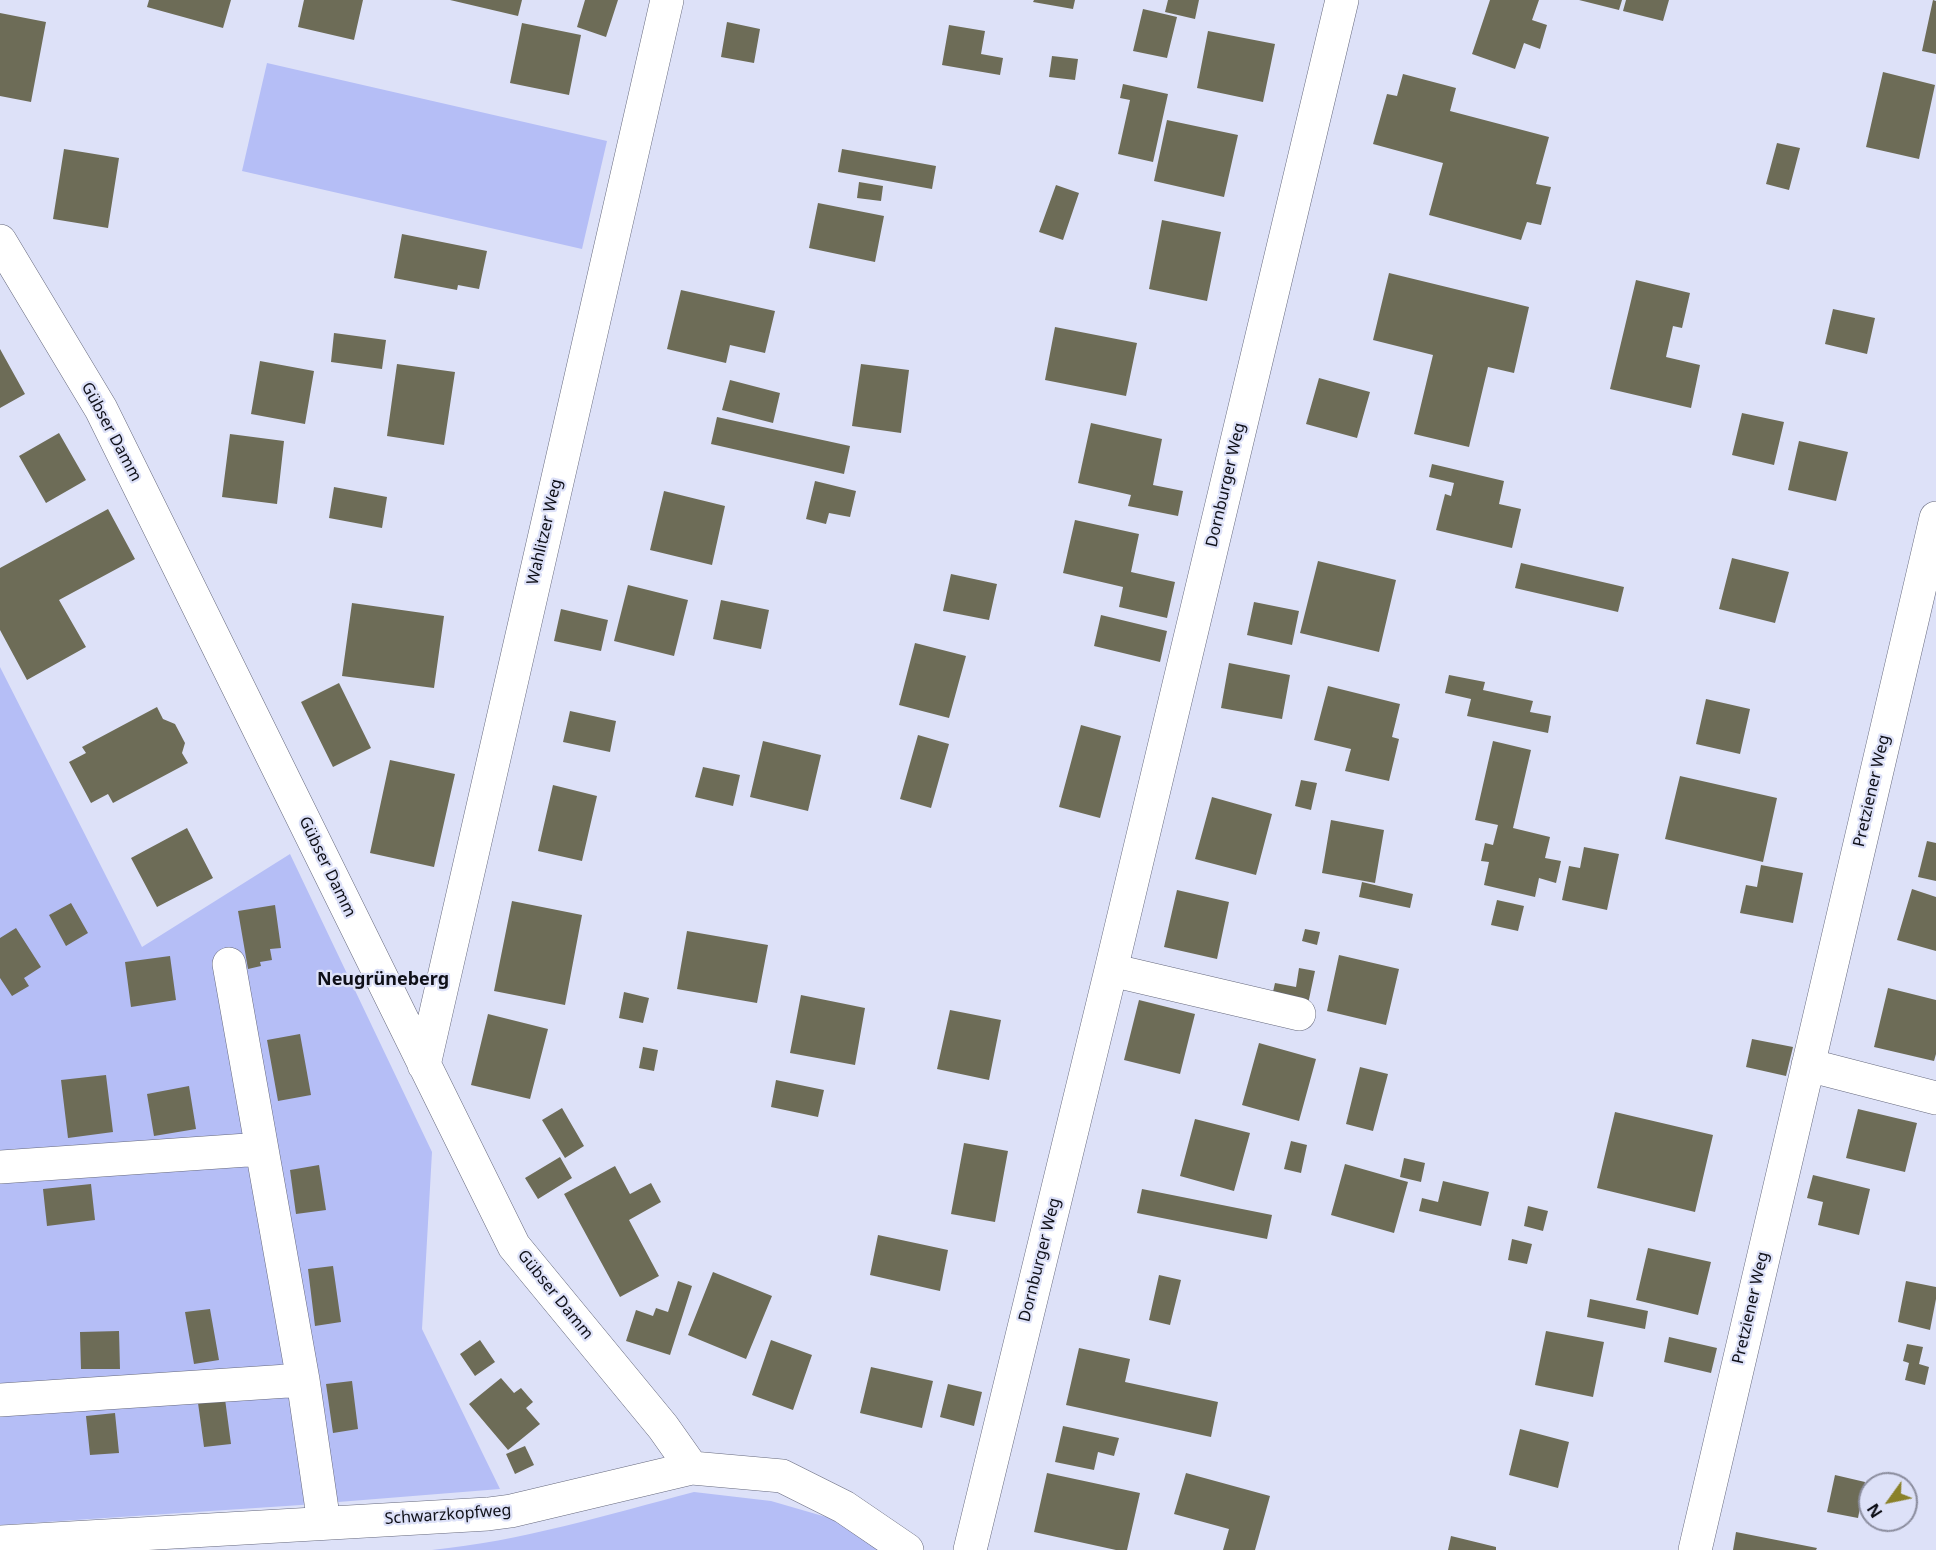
<!DOCTYPE html>
<html>
<head>
<meta charset="utf-8">
<style>
  body { margin:0 }
  #map { position:relative; width:1936px; height:1550px; overflow:hidden; background:#dde1f8; font-family:"Noto Sans",sans-serif }
  canvas { display:block }
  .north { position:absolute; left:1858px; top:1472px; width:60px; height:60px; box-sizing:border-box; background:#dde1f8; border:2px solid #8b8d9e; border-radius:50%; rotate:237deg; font-size:16px; font-weight:700; line-height:24px; text-align:center; color:#0f1018 }
  .north::after { content:''; display:block; margin:auto; width:21px; height:27px; background:#8a8129; clip-path:polygon(50% 0,100% 100%,50% 72%,0 100%) }
</style>
</head>
<body>
<div id="map">
<canvas width="1936" height="1550"></canvas>
<div class="north">N</div>
</div>
<script>
const g = document.querySelector('canvas').getContext('2d');
g.lineJoin = 'round';
function paint(path, color) {
  g.fillStyle = color;
  g.fill(path, 'evenodd');
}
function stroke(path, color, width, dash) {
  g.strokeStyle = color;
  g.lineWidth = width;
  g.lineCap = dash ? 'butt' : 'round';
  g.setLineDash(dash || []);
  g.stroke(path);
}
function label(font, color, halo, rows, align = 'center') {
  g.font = font + ' "Noto Sans",sans-serif';
  g.lineWidth = 4.5;
  g.setLineDash([]);
  g.textBaseline = 'middle';
  g.strokeStyle = halo;
  g.fillStyle = color;
  for (const [text, x, y, turn = 0] of rows) {
    g.save();
    g.translate(x, y);
    g.rotate((+turn || 0) * Math.PI / 180);
    g.textAlign = isNaN(turn) ? turn : align;
    if (halo) g.strokeText(text, 0, 0);
    g.fillText(text, 0, 0);
    g.restore();
  }
}
paint(new Path2D(`
  M267,63L607,141L582,249L242,171Z
  M0,667L142,947L290,854L432,1152L422,1329L500,1489L301,1505L0,1525Z
  M694,1492L771,1501L840,1521L878,1550H432C521,1541 607,1515 694,1492Z`), '#b5bef6');
paint(new Path2D(`
  M149,0H231L223,28L147,7Z
  M304,0H363L354,40L298,27Z
  M450,0H522L518,16Z
  M585,0H618L606,37L577,27Z
  M1034,0H1075L1073,9L1033,2Z
  M1168,0H1199L1195,19L1165,12Z
  M1490,0H1539L1532,20L1547,25L1540,49L1524,43L1515,69L1472,54Z
  M1579,0H1622L1619,10Z
  M1626,0H1669L1663,21L1623,11Z
  M1933,0L1936,1V54L1922,51Z
  M1143,9L1177,17L1167,58L1133,51Z
  M0,13L46,22L31,102L0,96Z
  M727,22L760,29L754,63L721,57Z
  M522,23L581,35L569,95L510,83Z
  M949,25L985,31L981,54L1003,58L1000,75L942,65Z
  M1208,31L1275,44L1263,102L1197,88Z
  M1052,56L1078,59L1075,80L1049,77Z
  M1883,72L1935,85L1919,159L1866,147Z
  M1403,74L1456,88L1450,111L1549,137L1536,184L1551,187L1541,225L1527,222L1521,240L1429,215L1443,163L1373,144L1387,94L1397,96Z
  M1123,84L1168,94L1153,162L1118,154L1130,100L1120,98Z
  M1167,120L1238,135L1224,197L1154,181Z
  M1777,143L1800,148L1789,190L1766,184Z
  M64,149L119,158L108,228L53,219Z
  M842,149L936,166L932,189L838,172Z
  M859,182L883,186L881,201L857,198Z
  M1056,185L1079,193L1063,240L1039,232Z
  M818,203L884,216L875,262L809,248Z
  M1162,220L1221,232L1207,301L1149,289Z
  M402,234L487,251L479,289L458,285L457,290L394,278Z
  M1389,273L1529,307L1514,373L1488,367L1469,447L1414,434L1433,355L1373,340Z
  M1636,280L1690,293L1682,328L1673,326L1666,357L1700,365L1691,408L1610,389Z
  M681,290L775,311L765,353L730,345L726,363L667,349Z
  M1833,309L1875,318L1867,354L1825,344Z
  M1055,327L1137,343L1126,396L1045,380Z
  M334,333L386,340L382,369L331,362Z
  M0,349L25,394L0,408Z
  M260,361L314,371L305,424L251,414Z
  M397,364L455,372L444,445L387,436Z
  M861,364L909,370L901,433L852,426Z
  M1319,378L1370,392L1357,438L1306,424Z
  M730,380L780,393L773,423L722,410Z
  M1742,413L1784,422L1774,465L1732,455Z
  M717,417L850,446L844,474L711,444Z
  M1091,423L1162,439L1153,485L1183,491L1178,516L1128,506L1131,495L1078,483Z
  M59,433L86,480L46,503L19,456Z
  M230,434L284,441L277,504L222,497Z
  M1799,441L1848,452L1836,501L1788,490Z
  M1432,464L1504,481L1499,504L1521,509L1512,548L1436,530L1445,494L1451,496L1454,483L1429,477Z
  M815,481L856,491L850,517L829,513L826,524L806,519Z
  M334,487L387,497L382,528L329,518Z
  M664,491L725,506L712,565L650,550Z
  M108,509L135,559L59,600L86,647L27,680L0,630V568Z
  M1075,520L1139,534L1131,572L1175,582L1167,618L1119,607L1123,587L1063,573Z
  M1732,558L1789,572L1775,623L1719,609Z
  M1318,561L1396,580L1379,652L1300,633Z
  M1521,563L1624,587L1618,612L1515,588Z
  M951,574L997,584L989,620L943,611Z
  M628,585L688,600L674,656L614,641Z
  M721,600L769,610L761,649L713,639Z
  M1254,602L1299,611L1292,645L1247,635Z
  M352,603L444,616L434,688L342,676Z
  M561,609L608,620L601,651L554,641Z
  M1101,615L1167,631L1160,662L1094,646Z
  M915,643L966,656L949,718L899,705Z
  M1229,663L1290,675L1282,719L1221,708Z
  M1449,675L1485,682L1483,690L1533,701L1530,712L1551,716L1548,733L1467,716L1471,699L1445,693Z
  M339,683L371,748L333,767L301,702Z
  M1328,686L1400,704L1392,737L1399,739L1389,781L1345,771L1351,749L1314,740Z
  M1706,699L1750,709L1740,754L1696,744Z
  M157,707L163,719L175,724L185,743L182,753L188,763L113,803L108,794L91,803L69,762L86,753L82,747Z
  M570,711L616,721L610,752L563,742Z
  M1081,725L1121,736L1100,818L1059,807Z
  M918,735L949,744L931,808L900,799Z
  M763,741L821,755L808,811L750,797Z
  M1493,741L1531,750L1513,828L1550,837L1545,858L1561,861L1556,883L1539,878L1535,897L1484,885L1489,862L1481,861L1485,843L1493,845L1498,825L1475,820Z
  M390,760L455,774L434,867L370,853Z
  M703,767L740,775L733,806L695,797Z
  M1680,776L1777,798L1763,862L1665,839Z
  M1301,780L1317,783L1311,810L1295,806Z
  M553,785L597,796L582,861L538,851Z
  M1212,797L1272,814L1256,875L1195,859Z
  M1331,820L1384,830L1375,883L1322,873Z
  M187,828L213,878L157,907L131,858Z
  M1927,841L1936,843V881L1918,877Z
  M1584,847L1619,854L1607,910L1562,900L1569,866L1580,868Z
  M1761,865L1803,873L1793,923L1740,913L1746,885L1757,887Z
  M1362,882L1413,894L1410,908L1359,897Z
  M1912,889L1936,897V951L1897,940Z
  M1177,890L1229,902L1217,959L1164,947Z
  M1497,900L1524,906L1518,931L1491,925Z
  M512,901L582,915L565,1005L494,991Z
  M71,903L88,933L66,946L49,915Z
  M275,905L281,948L270,949L272,960L260,962L261,966L248,969L238,911Z
  M16,928L41,967L24,978L29,986L12,996L0,978V938Z
  M1305,929L1320,932L1317,945L1302,941Z
  M687,931L768,945L757,1003L677,989Z
  M1339,955L1399,969L1386,1025L1327,1011Z
  M170,956L176,1000L131,1007L125,962Z
  M1299,968L1315,971L1308,1004L1272,996L1275,983L1296,987Z
  M1888,988L1936,1000V1054L1934,1061L1874,1047Z
  M624,992L649,998L643,1023L619,1018Z
  M801,995L865,1008L855,1065L790,1053Z
  M1139,1000L1195,1014L1180,1074L1124,1060Z
  M950,1010L1001,1020L989,1080L937,1069Z
  M488,1014L548,1029L530,1099L471,1085Z
  M300,1034L311,1095L278,1101L267,1040Z
  M1752,1039L1793,1047L1786,1076L1746,1067Z
  M1259,1043L1316,1059L1299,1121L1242,1105Z
  M643,1047L658,1050L654,1071L639,1068Z
  M1360,1067L1388,1074L1373,1131L1346,1124Z
  M106,1075L113,1132L68,1138L61,1080Z
  M776,1080L824,1090L818,1117L771,1107Z
  M189,1086L196,1129L154,1136L147,1094Z
  M562,1108L584,1146L565,1158L542,1120Z
  M1858,1109L1917,1123L1905,1172L1846,1158Z
  M1615,1112L1713,1135L1695,1212L1597,1188Z
  M1195,1119L1250,1133L1234,1191L1180,1176Z
  M1291,1141L1307,1145L1301,1173L1284,1169Z
  M964,1143L1008,1151L995,1222L951,1214Z
  M560,1157L572,1178L538,1199L525,1178Z
  M1404,1158L1425,1163L1421,1182L1400,1177Z
  M1345,1164L1408,1182L1394,1233L1331,1215Z
  M319,1165L326,1210L296,1214L290,1170Z
  M615,1166L630,1194L651,1183L661,1202L629,1220L659,1276L620,1297L564,1194Z
  M1813,1175L1870,1189L1859,1235L1818,1225L1823,1202L1807,1198Z
  M1443,1181L1489,1192L1481,1226L1419,1211L1422,1198L1438,1202Z
  M91,1184L95,1220L47,1226L43,1189Z
  M1142,1189L1272,1215L1267,1239L1137,1213Z
  M1528,1206L1548,1211L1543,1231L1524,1226Z
  M878,1235L948,1250L940,1291L870,1275Z
  M1512,1239L1532,1244L1527,1264L1508,1260Z
  M1648,1248L1711,1262L1698,1315L1636,1300Z
  M333,1266L341,1322L315,1326L308,1269Z
  M713,1272L772,1296L746,1359L688,1335Z
  M1159,1275L1181,1280L1170,1325L1149,1320Z
  M678,1281L692,1286L670,1355L626,1341L636,1310L653,1316L656,1308L668,1312Z
  M1906,1281L1936,1287V1299L1930,1330L1898,1322Z
  M1590,1299L1648,1311L1645,1329L1587,1317Z
  M210,1309L219,1360L194,1364L185,1312Z
  M119,1331L120,1369H81L80,1332Z
  M1546,1331L1604,1342L1593,1397L1535,1385Z
  M1669,1337L1717,1348L1711,1373L1664,1362Z
  M480,1340L495,1362L475,1376L460,1354Z
  M771,1340L812,1355L793,1410L752,1395Z
  M1907,1344L1923,1347L1919,1364L1929,1367L1925,1385L1905,1380L1909,1363L1903,1361Z
  M1079,1348L1130,1359L1125,1382L1218,1402L1211,1437L1066,1405Z
  M871,1367L933,1381L922,1428L860,1413Z
  M501,1378L514,1393L521,1388L533,1402L526,1408L540,1424L508,1450L469,1404Z
  M352,1381L358,1429L333,1433L326,1384Z
  M948,1384L982,1392L974,1426L940,1417Z
  M225,1399L231,1444L204,1447L198,1403Z
  M115,1413L119,1453L90,1455L86,1416Z
  M1063,1426L1119,1438L1114,1456L1098,1452L1094,1470L1055,1462Z
  M1520,1429L1569,1442L1558,1488L1509,1475Z
  M525,1446L534,1465L515,1474L506,1454Z
  M1047,1473L1140,1493L1127,1550H1116L1034,1532Z
  M1186,1473L1270,1496L1255,1550H1223L1229,1529L1174,1514Z
  M1835,1475L1865,1482L1858,1518L1827,1512Z
  M1736,1532L1817,1548L1816,1550H1733Z
  M1451,1536L1496,1547V1550H1448Z`), '#6d6c57');
const minor = new Path2D(`
  M0,241L101,409L514,1246L663,1427L692,1468
  M229,964L303,1380L324,1523
  M1111,970L1299,1014
  M424,1065L667,0
  M1808,1065L1936,1098
  M0,1167L262,1149
  M0,1400L303,1380
  M0,1542L488,1514L511,1511L692,1468L782,1476L844,1507L907,1550
  M970,1550L1111,970L1342,0
  M1695,1550L1936,518`);
stroke(minor, '#66697d', 34);
stroke(minor, '#fff', 33);
label('16px', '#0f1018', '#dde1f8', [
  ["Gübser Damm",111,432,62],
  ["Dornburger Weg",1226,485,-77],
  ["Wahlitzer Weg",545,532,-77],
  ["Pretziener Weg",1872,791,-77],
  ["Gübser Damm",327,867,64],
  ["Dornburger Weg",1040,1260,-76],
  ["Gübser Damm",555,1295,51],
  ["Pretziener Weg",1751,1308,-77],
  ["Schwarzkopfweg",448,1515,-4]
]);
label('bold 18px', '#0f1018', '#dde1f8', [
  ["Neugrüneberg",383,980]
]);
</script>
</body>
</html>
